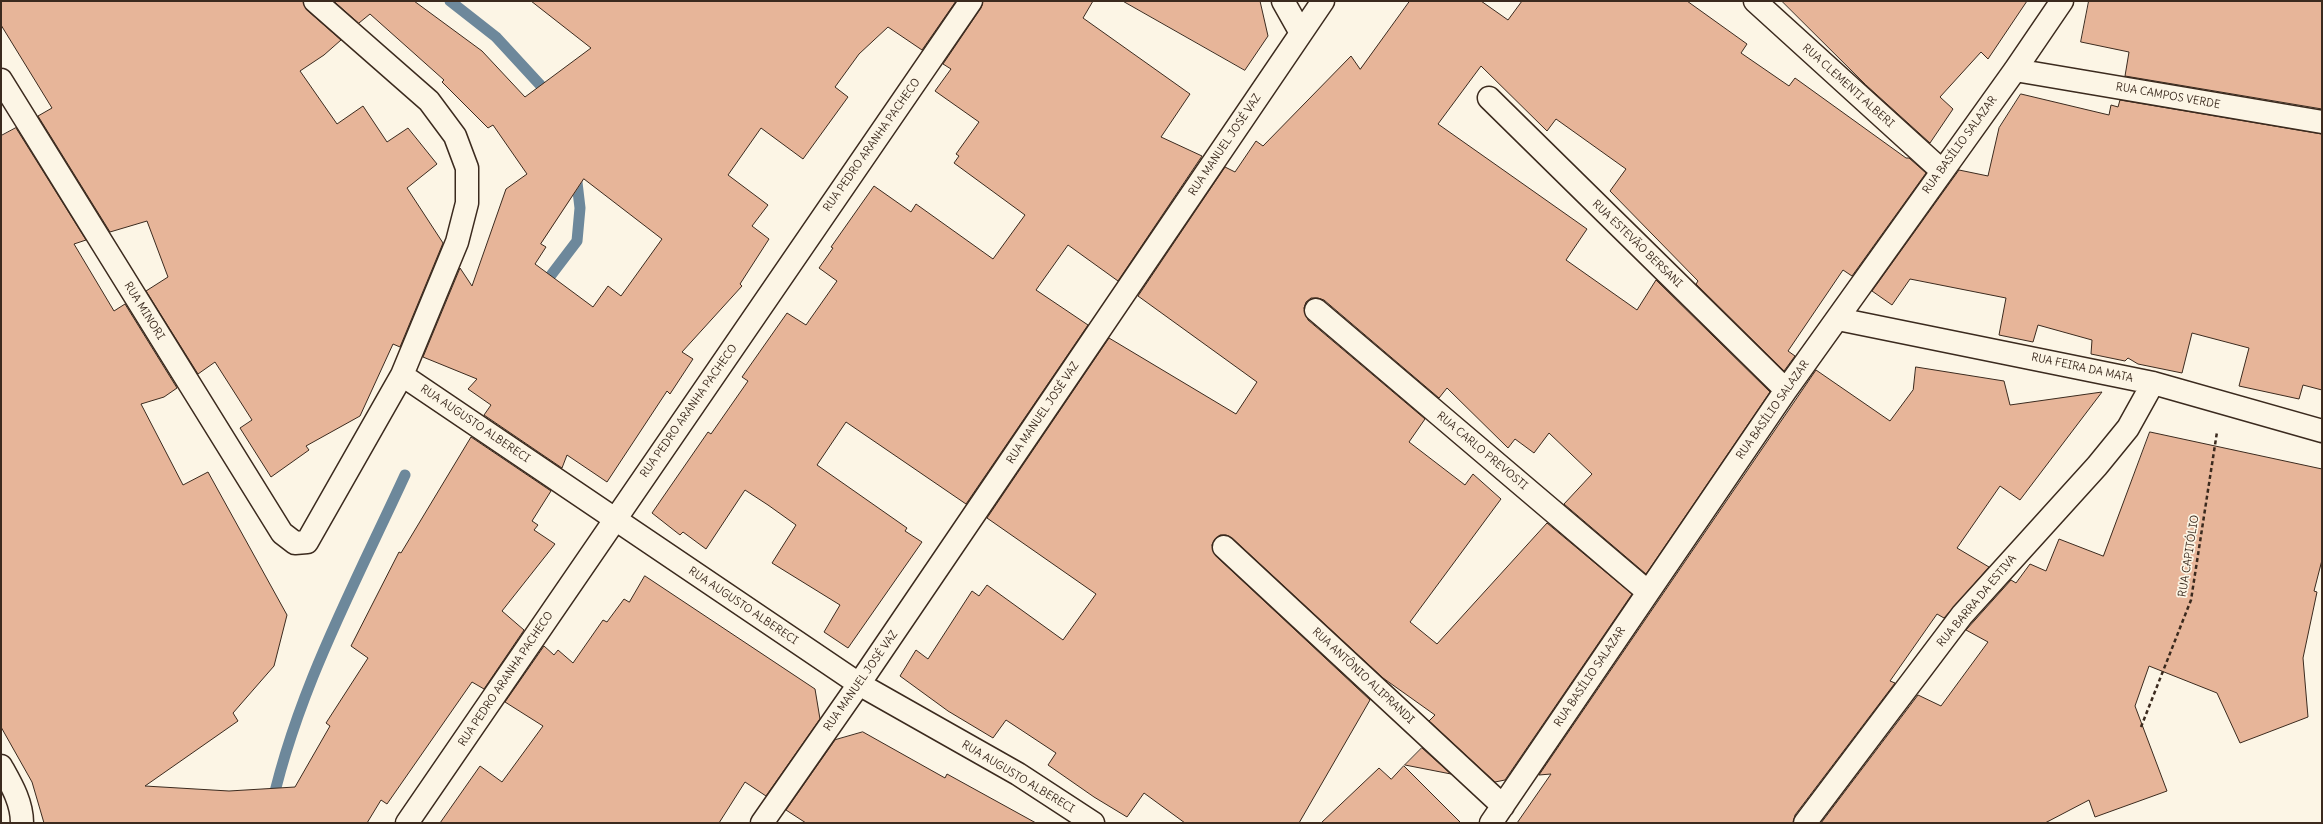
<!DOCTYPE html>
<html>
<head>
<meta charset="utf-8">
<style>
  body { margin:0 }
  #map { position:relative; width:2323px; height:824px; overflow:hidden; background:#fcf5e5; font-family:Delius,sans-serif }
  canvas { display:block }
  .frame { position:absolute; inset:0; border:2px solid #3b2a1e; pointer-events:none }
</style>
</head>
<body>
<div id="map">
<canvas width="2323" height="824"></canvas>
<div class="frame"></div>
</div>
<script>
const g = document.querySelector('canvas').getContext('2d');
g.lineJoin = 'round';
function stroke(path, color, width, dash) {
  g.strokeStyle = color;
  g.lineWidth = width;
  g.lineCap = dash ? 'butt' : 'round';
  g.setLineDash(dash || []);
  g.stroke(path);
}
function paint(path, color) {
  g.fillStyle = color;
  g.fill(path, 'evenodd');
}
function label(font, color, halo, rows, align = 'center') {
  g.font = font + ' Delius,sans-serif';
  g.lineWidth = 3.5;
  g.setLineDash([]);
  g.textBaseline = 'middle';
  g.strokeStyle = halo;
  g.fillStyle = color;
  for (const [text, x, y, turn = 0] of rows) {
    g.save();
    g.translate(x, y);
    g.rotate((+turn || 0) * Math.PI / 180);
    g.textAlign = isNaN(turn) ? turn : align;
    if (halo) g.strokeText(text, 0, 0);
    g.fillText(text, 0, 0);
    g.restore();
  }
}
stroke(new Path2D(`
  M450,1L496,37L543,88L548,98
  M542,287L577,241L580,208L576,174
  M268,823C292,700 353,588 405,475`), '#6d889b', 11);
const building = new Path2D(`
  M1,1H303L307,10L341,40L324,55L300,71L337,124L363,106L387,142L408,128L437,164L407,188L443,243L400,347L393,344L360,416L306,446L309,450L271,477L240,428L252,420L215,362L198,374L146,291L168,277L147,221L110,232L38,116L52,108L1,25Z
  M334,1H414L482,51L525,97L591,48L531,1H956L922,50L888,27L859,54L835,87L848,97L803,159L761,128L728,175L768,205L752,226L769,239L740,284L742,286L682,352L693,359L670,394L667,391L607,482L567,455L562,468L484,415L491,405L468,389L477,379L423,357L460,268L472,286L506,189L527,174L493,125L488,128L442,82L444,80L370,14L359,23ZM584,179L662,239L621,296L608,286L593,307L535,264L546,247L541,244Z
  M983,1H1093L1083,18L1190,94L1161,137L1202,156L1118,281L1068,245L1036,290L1088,325L966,504L846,422L817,465L907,528L905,531L922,542L848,648L824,632L840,605L772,563L796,525L768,505L745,490L706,549L683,532L680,535L652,513L708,432L711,434L748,381L742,377L787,313L806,325L837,281L819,268L833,248L831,247L874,186L911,212L916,204L993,259L1025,215L954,163L959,156L956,154L979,122L935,91L951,69L943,64L981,8Z
  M1123,1H1260L1268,36L1245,70Z
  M1410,1H1481L1508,20L1522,1H1687L1747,44L1741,53L1789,86L1795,78L1906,158H1909L1926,173L1852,276L1843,270L1788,351L1795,356L1784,371L1696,284L1698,281L1610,191L1626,169L1556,119L1547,131L1481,66L1438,124L1587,229L1566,260L1637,310L1656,280L1770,392L1646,574L1564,504L1592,474L1549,433L1534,453L1515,439L1508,448L1447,388L1439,398L1324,300L1318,298H1311L1306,302L1304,308L1308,320L1425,419L1409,442L1465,485L1473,474L1501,499L1410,622L1437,644L1547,523L1632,594L1505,780L1495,782L1429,721L1435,715L1383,678L1232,538L1226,535H1220L1215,539L1212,545L1216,556L1370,700L1299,823H1185L1144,793L1127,817L1094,797L1048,765L1056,753L1006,720L993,738L948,711L900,676L916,650L928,659L972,591L979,596L987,585L1063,640L1096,594L987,518L1109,338L1236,414L1257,382L1138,296L1225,167L1235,172L1256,141L1263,146L1351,56L1360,69Z
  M1782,1H2027L1988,59L1981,52L1940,97L1953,109L1930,143L1866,85Z
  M2089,1H2322V109L2125,76L2129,52L2081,42Z
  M2021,94L2109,115L2111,105L2118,107L2120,100L2322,134V390L2303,385L2299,399L2239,386L2249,348L2192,333L2182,373L2138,364L2128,358L2125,361L2091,354L2092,340L2038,325L2033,342L1999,335L2006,298L1910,279L1892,305L1872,291L1959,170L1988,176L1999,128Z
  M16,128L86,240L74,244L114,311L125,304L177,388L164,397L141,404L183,485L208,472L287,615L274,666L233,713L238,721L145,786L229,791L295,787L330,726L326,723L368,658L351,646L399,552L401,553L471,437L551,491L532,521L538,525L534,530L555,544L502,611L524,630L484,689L472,682L387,804L381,800L367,823H44L32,782L1,727V136Z
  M1916,367L2004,381L2010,405L2102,392L2020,500L2000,486L1957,548L1989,567L1944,618L1937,614L1890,681L1895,683L1795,815L1793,823H1517L1551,774L1539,775L1816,370L1890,421L1913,390Z
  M2150,432L2322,469V560L2314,591L2317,592L2303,658L2308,717L2240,743L2217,693L2149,666L2135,706L2167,791L2095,817L2089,800L2045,823H1821L1918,695L1941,706L1988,642L1966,630L2011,580L2016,583L2030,564L2046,571L2059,539L2103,556Z
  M645,576L815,689L820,719L766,796L745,782L719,823H440L480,766L502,782L543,726L505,702L544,646L554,655L558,650L573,663L603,620L607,622L624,599L629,602Z
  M863,732L945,778L947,774L1036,823H806L786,810L835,740Z
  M1422,748L1451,774L1405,765Z
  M1404,766L1461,823H1321L1379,768L1391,779Z`);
paint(building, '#e7b599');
stroke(building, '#3b2a1e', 1);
const minor = new Path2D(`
  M1283,1L1301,33
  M1755,1L1941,170
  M2015,70L2322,122
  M1,80L282,533L295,543L307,542L402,375L457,242L467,203V168L455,136L429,101L315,1
  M1489,98L1786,390
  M1316,310L1648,592
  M1838,319L2153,383L2322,431
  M402,375L859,684L1018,774L1093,823
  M1224,547L1503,806
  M1,766C11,784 22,802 22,823
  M407,823L971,1
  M762,823L859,684L1323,1
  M1491,823L1786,390L2015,70L2062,1
  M1805,823L1962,615L2097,466L2128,428L2153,383`);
stroke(minor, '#3b2a1e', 25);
stroke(new Path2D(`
  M2141,727L2191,600L2217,432`), '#3b2a1e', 2.5, [4, 3]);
stroke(minor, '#fcf5e5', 22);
label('11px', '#3b2a1e', '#fcf5e5', [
  ["RUA CLEMENTI ALBERI",1848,86,42],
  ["RUA CAMPOS VERDE",2168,96,10],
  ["RUA PEDRO ARANHA PACHECO",872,145,-55],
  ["RUA MANUEL JOSÉ VAZ",1225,145,-56],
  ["RUA BASÍLIO SALAZAR",1960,145,-54],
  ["RUA ESTEVÃO BERSANI",1637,244,44],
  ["RUA MINORI",144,311,58],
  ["RUA FEIRA DA MATA",2082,368,12],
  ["RUA BASÍLIO SALAZAR",1773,410,-55],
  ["RUA PEDRO ARANHA PACHECO",689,411,-55],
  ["RUA MANUEL JOSÉ VAZ",1043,413,-56],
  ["RUA AUGUSTO ALBERECI",475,424,34],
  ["RUA CARLO PREVOSTI",1482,451,40],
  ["RUA CAPITÓLIO",2189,556,-81],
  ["RUA BARRA DA ESTIVA",1977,601,-50],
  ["RUA AUGUSTO ALBERECI",743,606,34],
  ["RUA ANTÔNIO ALIPRANDI",1363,676,43],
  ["RUA BASÍLIO SALAZAR",1590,677,-56],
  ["RUA PEDRO ARANHA PACHECO",506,679,-56],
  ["RUA MANUEL JOSÉ VAZ",861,681,-55],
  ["RUA AUGUSTO ALBERECI",1018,777,31]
]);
</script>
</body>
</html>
